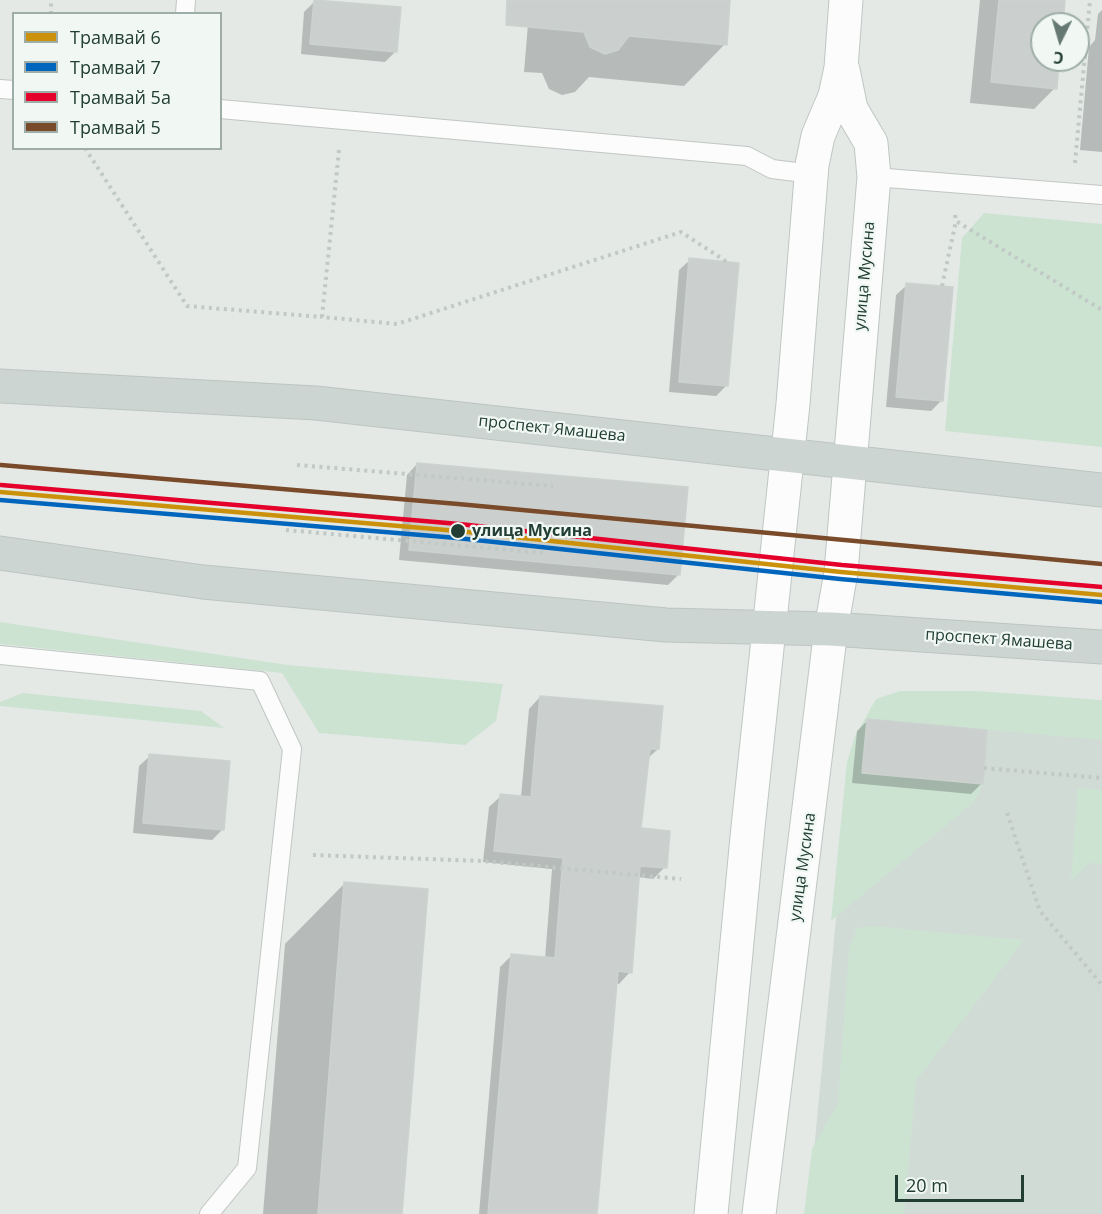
<!DOCTYPE html>
<html>
<head>
<meta charset="utf-8">
<style>
  body { margin:0 }
  #map { position:relative; width:1102px; height:1214px; overflow:hidden; background:#e4e9e6; font-family:"Open Sans",sans-serif }
  canvas { display:block }
  .legend { position:absolute; left:12px; top:12px; width:210px; height:138px; box-sizing:border-box; background:#f1f8f4; border:2px solid #9eada7; margin:0; padding:8px 10px; list-style:none; font-size:18px; color:#213d34 }
  .legend li { display:flex; align-items:center; gap:12px; height:30px }
  .legend b { width:30px; border:2px solid #9eada7 }
  .north { position:absolute; left:1030px; top:12px; width:60px; height:60px; box-sizing:border-box; background:#f1f8f4; border:2px solid #9eada7; border-radius:50%; rotate:185deg; font-size:16px; font-weight:700; line-height:24px; text-align:center; color:#213d34 }
  .north::after { content:''; display:block; margin:auto; width:21px; height:27px; background:#657972; clip-path:polygon(50% 0,100% 100%,50% 72%,0 100%) }
  .scale { position:absolute; left:895px; top:1175px; width:129px; height:27px; box-sizing:border-box; border:3px solid #213d34; border-top:0; padding-left:8px; font-size:18px; line-height:21px; white-space:nowrap; color:#213d34; -webkit-text-stroke:4px #f1f8f4; paint-order:stroke }
</style>
</head>
<body>
<div id="map">
<canvas width="1102" height="1214"></canvas>
<ul class="legend">
<li><b style="height:8px;background:#cc910a"></b>Трамвай 6</li>
<li><b style="height:8px;background:#0065bd"></b>Трамвай 7</li>
<li><b style="height:8px;background:#e4002b"></b>Трамвай 5а</li>
<li><b style="height:8px;background:#7a4b2a"></b>Трамвай 5</li>
</ul>
<div class="north">С</div>
<div class="scale">20 m</div>
</div>
<script>
const g = document.querySelector('canvas').getContext('2d');
g.lineJoin = 'round';
function paint(path, color) {
  g.fillStyle = color;
  g.fill(path, 'evenodd');
}
function stroke(path, color, width, dash) {
  g.strokeStyle = color;
  g.lineWidth = width;
  g.lineCap = dash ? 'butt' : 'round';
  g.setLineDash(dash || []);
  g.stroke(path);
}
function label(font, color, halo, rows, align = 'center') {
  g.font = font + ' "Open Sans",sans-serif';
  g.lineWidth = 4.5;
  g.setLineDash([]);
  g.textBaseline = 'middle';
  g.strokeStyle = halo;
  g.fillStyle = color;
  for (const [text, x, y, turn = 0] of rows) {
    g.save();
    g.translate(x, y);
    g.rotate((+turn || 0) * Math.PI / 180);
    g.textAlign = isNaN(turn) ? turn : align;
    if (halo) g.strokeText(text, 0, 0);
    g.fillText(text, 0, 0);
    g.restore();
  }
}
paint(new Path2D(`
  M879,704L1102,705V1214H808L837,909L859,739Z`), '#d1dbd6');
paint(new Path2D(`
  M984,213L1102,224V447L945,431L962,238Z
  M0,622L288,665L503,684L496,721L465,745L319,733L282,673L0,644Z
  M900,691H978L1102,700V740L867,719L862,773L983,784L973,803L831,921L847,762L855,736L876,699Z
  M23,693L201,711L224,728L0,706V702Z
  M1078,788L1102,790V864L1089,863L1071,881Z
  M872,926L1024,940L916,1081L904,1214H804L812,1149L838,1103L849,950L857,928Z`), '#cce3d2');
paint(new Path2D(`
  M530,0H729L725,44L684,86L589,77L575,92L562,95L549,89L542,73L524,72Z
  M980,0H1063L1061,24H1042V60H1058L1055,88L1034,109L970,103Z
  M315,1L396,51L385,62L301,54L304,12Z
  M1102,10V152L1080,150L1089,47L1095,40L1098,14Z
  M690,260L727,385L716,396L669,392L679,270Z
  M907,285L942,400L931,411L886,407L896,295Z
  M417,464L679,574L668,585L399,560L407,475Z
  M540,697L658,749L647,759L639,829L665,867L653,879L638,877L630,972L619,984L615,983L596,1214H479L500,967L511,956L545,959L552,869L483,862L489,807L501,796L521,797L529,709Z
  M867,721L981,784L971,794L852,783L857,731Z
  M150,756L223,829L212,840L133,833L139,766Z
  M344,884L400,1214H263L285,944Z`), '#0003');
const building = new Path2D(`
  M314,0L401,7L397,52L310,44Z
  M507,0H730L727,45L629,36L618,50L605,54L590,47L584,32L506,25Z
  M999,0H1065L1063,24H1042V60H1059L1057,89L991,82Z
  M689,258L739,263L728,386L679,382Z
  M906,283L953,287L943,401L896,397Z
  M417,463L688,487L680,575L409,550Z
  M540,696L663,706L659,749H650L641,828L670,831L667,868L640,866L632,973L618,971L597,1214H488L511,954L555,958L563,858L494,851L500,794L531,797Z
  M867,719L987,730L983,784L862,773Z
  M149,754L230,761L224,830L143,823Z
  M344,882L428,889L402,1214H318Z`);
paint(building, '#cbd0ce');
stroke(building, '#ccd2cf', 1.5);
const lane = new Path2D(`
  M185,14L186,0
  M0,89L14,90
  M220,109L747,156L772,169L812,174
  M874,177L1102,195
  M0,655L260,681L292,749L247,1168L209,1214`);
const secondary = new Path2D(`
  M711,1214L748,827L793,404L812,165L818,136L835,96L841,68L846,0
  M759,1214L831,629L841,572L874,177L871,143L851,109L843,70`);
const primary = new Path2D(`
  M0,386L316,403L1102,490
  M0,553L203,582L666,625L831,629L1102,647`);
stroke(lane, '#c1c6c3', 20);
stroke(secondary, '#bfc7c3', 35);
stroke(primary, '#bcc5c2', 35);
stroke(new Path2D(`
  M51,14V0
  M85,148L187,306L322,317
  M339,150L322,317L397,324L681,232L727,262
  M1075,163L1090,0
  M955,215L956,221L1102,310
  M942,286L956,221
  M297,465L553,486
  M286,530L543,553
  M984,768L1102,778
  M1007,813L1040,911L1102,985
  M313,855L482,861L681,879`), '#c0c9c5', 4, [3, 4.5]);
stroke(lane, '#fbfcfb', 18);
stroke(secondary, '#fbfcfb', 33);
stroke(primary, '#cdd5d2', 33);
stroke(new Path2D(`
  M0,492L458,531L841,572L1102,595`), '#cc910a', 4.5);
stroke(new Path2D(`
  M0,500L457,538L840,579L1101,602`), '#0065bd', 4.5);
stroke(new Path2D(`
  M1,485L459,524L842,565L1102,587`), '#e4002b', 4.5);
stroke(new Path2D(`
  M1,465L458,504L1102,564`), '#7a4b2a', 4.5);
for (const [x, y, r, color] of [
  [458,531,8,"#213d34"]
]) {
  const dot = new Path2D();
  dot.arc(x, y, r, 0, 2 * Math.PI);
  g.fillStyle = color;
  g.fill(dot);
  stroke(dot, '#f1f8f4', 2);
}
label('16px', '#213d34', '#f1f8f4', [
  ["улица Мусина",865,276,-85],
  ["проспект Ямашева",552,429,6],
  ["проспект Ямашева",999,640,4],
  ["улица Мусина",803,867,-82]
]);
label('bold 16px', '#213d34', '#f1f8f4', [
  ["улица Мусина",472,531]
], 'left');
</script>
</body>
</html>
